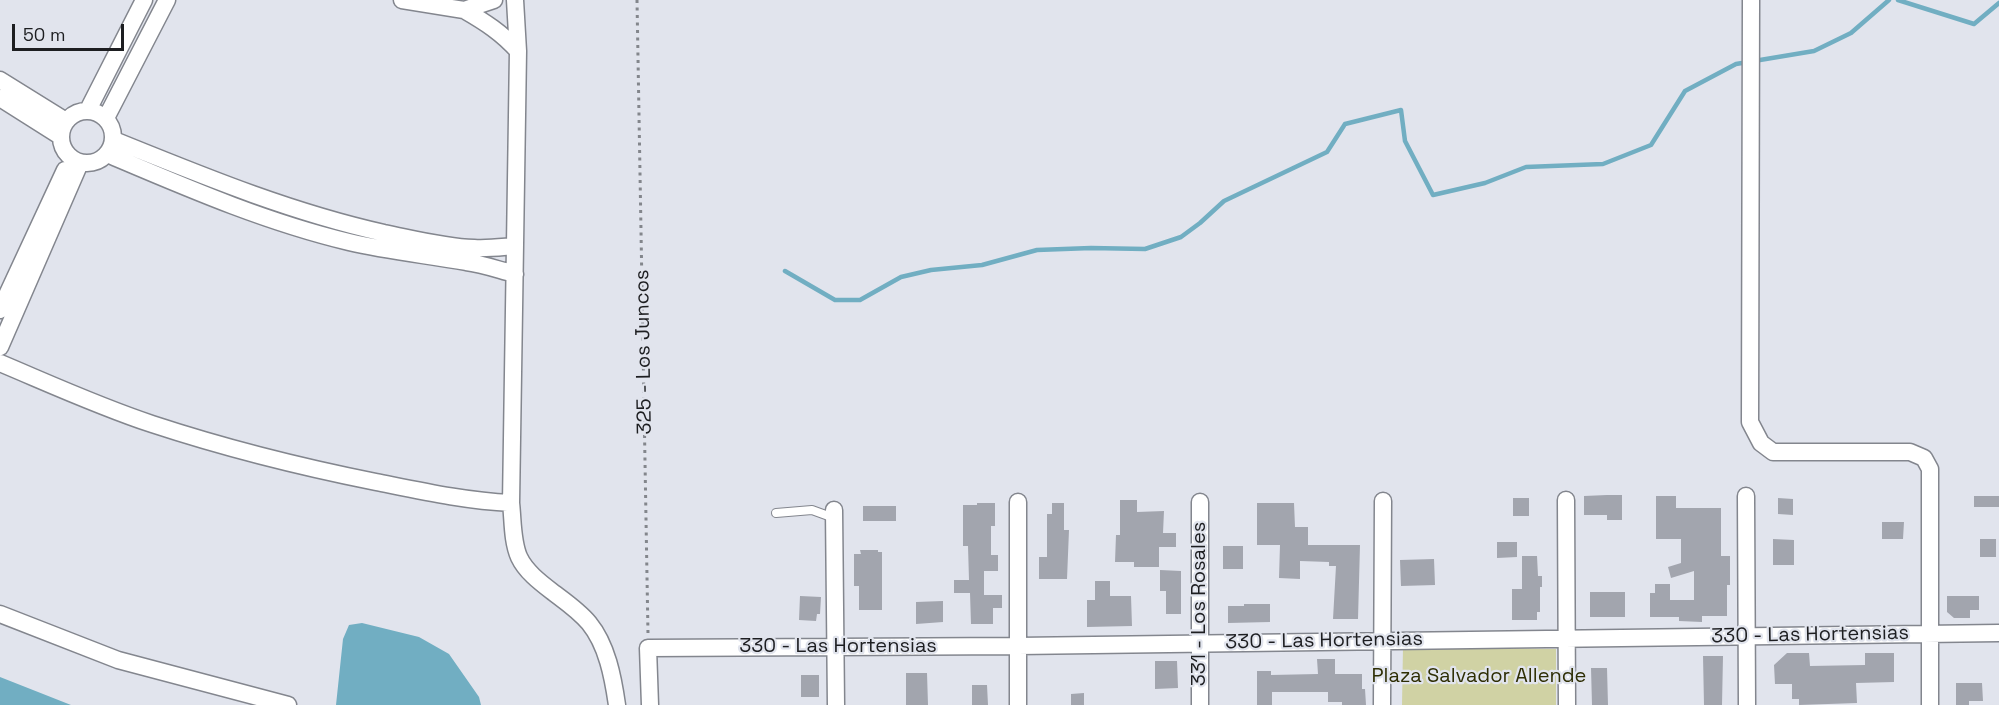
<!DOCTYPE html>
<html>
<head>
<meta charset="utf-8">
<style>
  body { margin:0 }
  #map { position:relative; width:1999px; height:705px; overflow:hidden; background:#e1e4ed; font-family:"Space Grotesk",sans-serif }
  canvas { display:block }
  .scale { position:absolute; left:12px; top:24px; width:112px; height:27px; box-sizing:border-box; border:3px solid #1d1e21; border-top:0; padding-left:8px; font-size:18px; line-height:21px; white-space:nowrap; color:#1d1e21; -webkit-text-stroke:4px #e1e4ed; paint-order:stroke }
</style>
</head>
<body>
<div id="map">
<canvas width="1999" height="705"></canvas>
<div class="scale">50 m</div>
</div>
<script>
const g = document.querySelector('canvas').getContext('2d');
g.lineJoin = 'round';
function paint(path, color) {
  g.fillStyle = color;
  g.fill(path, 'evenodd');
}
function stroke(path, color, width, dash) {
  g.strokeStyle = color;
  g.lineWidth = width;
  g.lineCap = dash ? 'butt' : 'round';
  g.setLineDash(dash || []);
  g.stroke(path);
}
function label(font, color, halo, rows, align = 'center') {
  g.font = font + ' "Space Grotesk",sans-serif';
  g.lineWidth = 4.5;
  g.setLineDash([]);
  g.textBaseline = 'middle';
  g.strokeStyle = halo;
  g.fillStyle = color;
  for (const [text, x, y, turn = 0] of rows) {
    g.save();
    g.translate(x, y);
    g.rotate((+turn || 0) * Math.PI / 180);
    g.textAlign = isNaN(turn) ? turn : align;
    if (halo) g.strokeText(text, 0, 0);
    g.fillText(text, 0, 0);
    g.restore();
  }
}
paint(new Path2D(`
  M1403,647L1556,649V705H1402Z`), '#d0d2a4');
paint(new Path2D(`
  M362,623L419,637L449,654L479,697L481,705H336L343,639L349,625Z
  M0,677L71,705H0Z`), '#71aec2');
stroke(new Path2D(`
  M1898,0L1974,24L1999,3
  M785,271L835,300H860L901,277L931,270L982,265L1037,250L1091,248L1145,249L1181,237L1200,223L1224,201L1327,152L1345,124L1401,110L1405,141L1433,195L1485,183L1526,167L1603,164L1651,145L1685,91L1736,64L1814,51L1851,33L1889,0`), '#71aec2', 4.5);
paint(new Path2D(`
  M1607,495H1622V520H1607V515H1584V496Z
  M1656,496H1676V508H1721V556H1730V585H1727V616H1702V622L1679,621V617H1650V593H1655V584H1670V600H1694V571L1671,578L1668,567L1681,563V539H1656Z
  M1974,496H1999V507H1974Z
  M1513,498H1529V516H1513Z
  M1778,498L1793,499V515L1778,514Z
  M1120,500H1137V512L1164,511L1163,533H1176V547H1159V567H1134V562H1115L1116,535H1120Z
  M977,503H995V526H991V555H998V571H984V595H1002V608H993V624H971L970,593H954V580H969L968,546H963V505H977Z
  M1052,503H1064V530H1069L1067,579H1039V557H1047V514H1052Z
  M1257,503H1294L1295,527H1308V545H1360L1358,619H1333L1336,566H1329V562L1300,561V579L1279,578L1280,545H1257Z
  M863,506H896V521H863Z
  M1882,522H1904L1903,539H1882Z
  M1773,539L1794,540V565H1773Z
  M1980,539H1996V557H1980Z
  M1497,542H1517V557L1497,558Z
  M1223,546H1243V569H1223Z
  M860,550H878V552H882V610H859V586H854V554H861Z
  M1522,556H1537L1538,576H1542V587H1540V612H1537V620H1512V589H1522Z
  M1434,559L1435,585L1401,586L1400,560Z
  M1160,570L1181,571V614H1166V591H1160Z
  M1095,581H1110V596H1131L1132,626L1087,627V600H1095Z
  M1590,592H1625V617H1590Z
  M800,596L821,597L820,614H817L816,621L799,620Z
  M1947,596H1979V610H1970V618H1954L1947,612Z
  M943,601V622L916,624V602Z
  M1244,604H1270V622L1228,623V606H1244Z
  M1787,653H1809L1810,666L1865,665V653H1894V682L1856,683L1857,703L1799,705V699H1792V684H1775L1774,665Z
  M1703,656H1723L1722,705H1704Z
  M1317,659H1335V674H1362V689H1365L1366,705H1342V702H1328V692H1272V705H1257V671H1271V675L1318,674Z
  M1155,661H1177L1178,688L1155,689Z
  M1591,668H1607L1608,705H1592Z
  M906,673H927L928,705H906Z
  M801,675H819V697H801Z
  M1956,683H1982L1983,701H1969V705H1956Z
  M972,685H987L988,705H972Z
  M1084,693V705H1071V694Z`), '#a2a5ae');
const service = new Path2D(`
  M776,513L812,510L834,518`);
const minor = new Path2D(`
  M402,0L464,10
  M494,0L464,10C485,22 502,33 518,51
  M515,0L518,51L511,503C513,520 512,541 519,557C526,572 541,583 554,593C566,602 579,611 589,623C607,645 613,677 617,705
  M1751,0L1750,422L1761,443L1773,452H1910L1924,458L1930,469V705
  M0,80L66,121
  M0,98L60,136
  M88,110L144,0
  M61 137a26 26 0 1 1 52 0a26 26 0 1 1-52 0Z
  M106,118L167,0
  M114,140C203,176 290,212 384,233C414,239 444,247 474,248C487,249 502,247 515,246
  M107,154C187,188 265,222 349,242C388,251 427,255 466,262C483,264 499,270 515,274
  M0,310L65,170
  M0,347L80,163
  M0,363C50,384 100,407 152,424C225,448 301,467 376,482C421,491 466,501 511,503
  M1746,496L1747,705
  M1566,500L1567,705
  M1018,502V705
  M1200,502V705
  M834,510L836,705
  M0,614L118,660L288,705
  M650,705L648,648L1018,646L1999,633
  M1382,705L1383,501`);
stroke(service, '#83868e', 10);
stroke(minor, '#83868e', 19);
stroke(new Path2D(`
  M637,0L648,634`), '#83868c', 3, [3, 4.5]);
stroke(service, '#fff', 8);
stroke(minor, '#fff', 16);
label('20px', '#1d1e21', '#e1e4ed', [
  ["325 - Los Juncos",644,352,-91],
  ["331 - Los Rosales",1200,604,-90],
  ["330 - Las Hortensias",1810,635,-1],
  ["330 - Las Hortensias",1324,641,-1],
  ["330 - Las Hortensias",838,647]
]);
label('20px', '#2e2e04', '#e1e4ed', [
  ["Plaza Salvador Allende",1479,677]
]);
</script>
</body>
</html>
